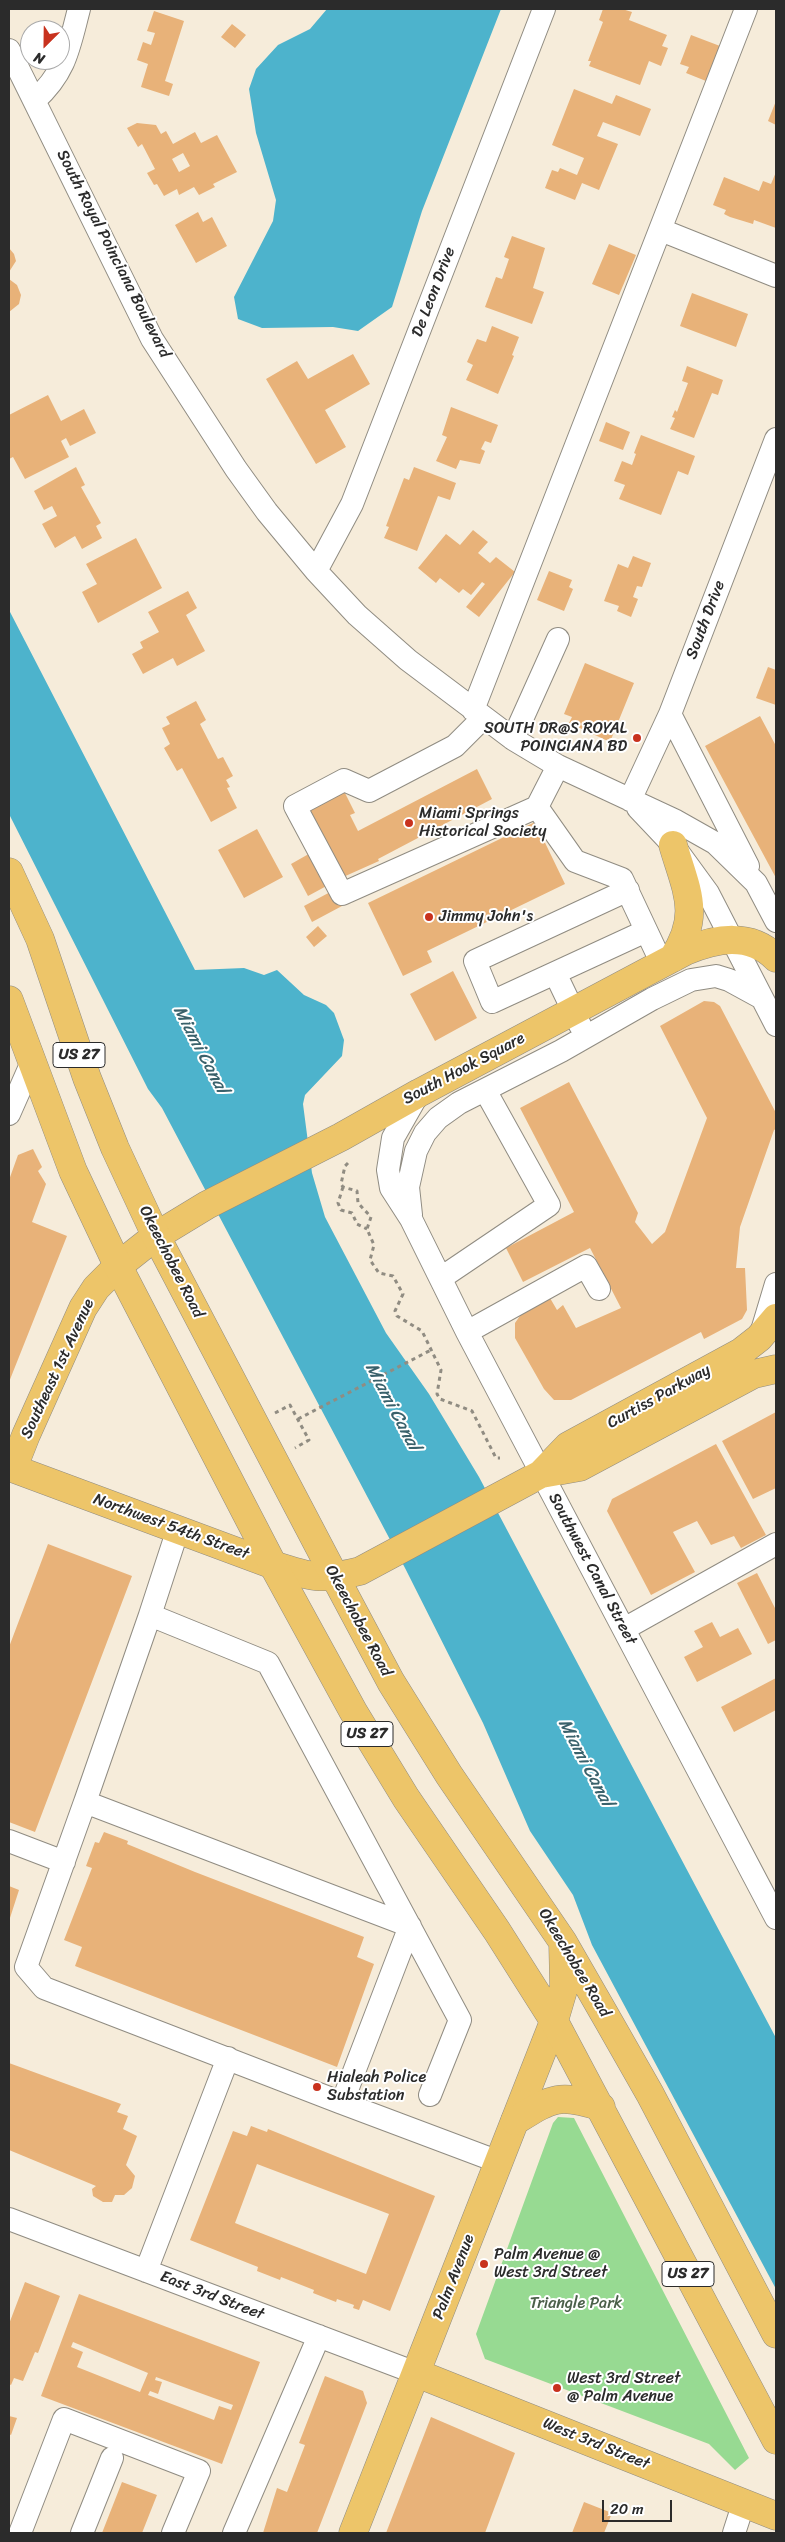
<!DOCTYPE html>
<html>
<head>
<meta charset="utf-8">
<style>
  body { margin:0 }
  #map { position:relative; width:785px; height:2542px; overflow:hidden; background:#f6ecda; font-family:Sriracha,sans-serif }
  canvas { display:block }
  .frame { position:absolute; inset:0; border:10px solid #2b2b2b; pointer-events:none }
  .north { position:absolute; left:20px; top:20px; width:50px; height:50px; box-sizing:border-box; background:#fff; border:1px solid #aaa; border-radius:50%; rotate:203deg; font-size:14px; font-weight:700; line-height:20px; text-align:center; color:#2b2b2b }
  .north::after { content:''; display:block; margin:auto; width:18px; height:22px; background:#c8321e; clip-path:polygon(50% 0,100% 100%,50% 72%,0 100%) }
  .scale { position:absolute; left:602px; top:2500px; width:70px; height:22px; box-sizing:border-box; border:2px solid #2b2b2b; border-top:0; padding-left:6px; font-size:15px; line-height:18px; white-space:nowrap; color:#2b2b2b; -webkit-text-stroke:4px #fff; paint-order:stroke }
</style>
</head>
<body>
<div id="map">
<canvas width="785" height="2542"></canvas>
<div class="frame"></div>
<div class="north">N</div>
<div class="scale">20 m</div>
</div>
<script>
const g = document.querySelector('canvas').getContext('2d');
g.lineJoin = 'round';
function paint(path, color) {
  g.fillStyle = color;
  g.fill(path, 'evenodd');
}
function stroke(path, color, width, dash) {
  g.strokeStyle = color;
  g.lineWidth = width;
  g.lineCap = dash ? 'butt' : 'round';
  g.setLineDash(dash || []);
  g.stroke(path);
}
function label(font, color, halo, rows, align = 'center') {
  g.font = font + ' Sriracha,sans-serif';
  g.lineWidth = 4;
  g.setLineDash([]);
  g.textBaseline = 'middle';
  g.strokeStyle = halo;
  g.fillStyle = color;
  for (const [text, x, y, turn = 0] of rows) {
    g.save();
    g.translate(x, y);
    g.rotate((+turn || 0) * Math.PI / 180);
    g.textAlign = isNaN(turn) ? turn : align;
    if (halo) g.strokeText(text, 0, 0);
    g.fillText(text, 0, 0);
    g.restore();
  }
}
paint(new Path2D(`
  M558,2117L574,2118L749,2458L735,2470L709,2444L485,2359L476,2334L553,2123Z`), '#97da92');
paint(new Path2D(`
  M327,9H501L422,211L392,307L358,331L333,327L262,328L238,319L234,297L273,221L276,200L256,133L249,89L256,69L278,45L310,29Z
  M9,610L195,970L244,968L264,975L277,970L304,995L326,1005L334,1013L344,1040L342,1056L305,1095L303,1104L312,1173L325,1217L386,1333L429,1394L479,1477L776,2038V2289L592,1945L573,1895L530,1831L483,1723L405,1568L162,1108L148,1089L9,814Z`), '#4db3cc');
paint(new Path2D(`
  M603,9H622L632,12L629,20L667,35L662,46L668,48L661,66L649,61L640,85L589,66L591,61H588L603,22L599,20Z
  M154,11L184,21L165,81L173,84L169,96L141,87L148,64L137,60L143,42L151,45L155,33L147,31Z
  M232,24L246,35L235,48L221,37Z
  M691,35L720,46L706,81L686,73L689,67L680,64Z
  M574,89L612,104L616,95L651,109L640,136L603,122L597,136L618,144L599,190L582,183L575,200L545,188L552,170L558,172L560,168L577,175L584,158L552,145Z
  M776,101V125L768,121Z
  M137,123L156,125L161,134L166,131L173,144L195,132L201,143L217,135L237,172L213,184L215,187L199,195L194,187L179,195L177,189L164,196L157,184L154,185L147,173L155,169L142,144L138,147L127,128ZM183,153L190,166L179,172L172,159Z
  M776,172V228L754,220L753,224L730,217L724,214L726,210L713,205L724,177L759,191L763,181L771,184Z
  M198,212L203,222L212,217L227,246L196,263L175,225Z
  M512,236L545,248L533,288L544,292L532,324L485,307L496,277L502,279L509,259L504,257Z
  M609,244L636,255L619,295L592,284Z
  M9,248L14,254L16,261L9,272Z
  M9,279L17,285L21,295L19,304L9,312Z
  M692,293L748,314L736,347L680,326Z
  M492,326L519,337L512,355L514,356L498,394L466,380L473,365L467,362L477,339L486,342Z
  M353,354L370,384L325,410L346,447L316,464L266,379L297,361L308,379Z
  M687,366L723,380L718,395L712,393L694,438L670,429L675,418L672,417L675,410L677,412L688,383L682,381Z
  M48,395L61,421L84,409L96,433L70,446L66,438L61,441L69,457L25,479L13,457L9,459V415Z
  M451,407L498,425L491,443L485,441L481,449L485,451L480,464L460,460L456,469L436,461L447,437L442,435Z
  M606,422L630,432L623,450L599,441Z
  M641,435L695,456L688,475L678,471L661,515L619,499L625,485L614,481L622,461L632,465L636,454L634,453Z
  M76,467L85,485L81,487L101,523L96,526L102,538L82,549L75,536L55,548L42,524L57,516L52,506L44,510L34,491Z
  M414,467L456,483L450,500L438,496L417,551L384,538L389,527L386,526L404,478L409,480Z
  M473,530L488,542L478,553L490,563L496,557L515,572L479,617L466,607L485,584L482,582L471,595L463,589L459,593L440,578L436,583L418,568L446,534L460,545Z
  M136,538L162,588L98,623L82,592L97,584L86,564Z
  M633,556L651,563L642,587L637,586L633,597L638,599L631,617L617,611L619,606L604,601L618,564L628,568Z
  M549,571L572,580L569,587L573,589L564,611L537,600Z
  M188,591L197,608L186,615L205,651L177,666L173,658L143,674L132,654L143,648L140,642L159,632L148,612Z
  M585,663L634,683L610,742L569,723L572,717L564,714Z
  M768,667L776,670V705L756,698Z
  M196,701L206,720L200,724L218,759L223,757L233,776L226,780L230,787L227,788L237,808L211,822L182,768L177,771L164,748L170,744L162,728L170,724L166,717Z
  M760,716L776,746V878L705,746Z
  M477,769L492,799L378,859L379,861L341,878L305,809L343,789L355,813L350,815L358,831Z
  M535,822L565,884L427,951L432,962L403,976L368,903Z
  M257,829L283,877L244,898L218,850Z
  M314,851L332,883L308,896L291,864Z
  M334,890L342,906L312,922L304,906Z
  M318,926L327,936L314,947L306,937Z
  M453,971L477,1018L435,1041L410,994Z
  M704,1001L714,1002L720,1006L776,1113V1129L774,1130L740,1227L736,1268H745L747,1310L742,1319L704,1339L701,1332L571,1400H554L544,1389L515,1338V1323L522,1313L550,1298L557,1310L563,1305L576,1328L621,1308L590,1248L523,1282L506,1248L574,1212L520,1108L569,1082L638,1213L635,1222L652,1244L665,1232L707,1118L660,1026Z
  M33,1149L42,1167L38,1171L46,1184L32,1222L67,1236L9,1382V1180L18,1155Z
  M776,1412V1488L753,1499L722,1441Z
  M716,1444L766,1535L741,1548L734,1536L711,1545L697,1521L673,1532L695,1572L651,1595L607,1511L612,1499Z
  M48,1544L132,1576L35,1832L9,1822V1647Z
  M757,1573L776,1610V1640L768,1644L737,1583Z
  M712,1622L720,1637L738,1628L752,1654L697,1682L684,1657L703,1647L694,1631Z
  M776,1678V1710L734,1732L721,1707Z
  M104,1832L128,1841L127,1844L195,1872L364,1937L357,1957L374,1964L337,2067L75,1966L82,1947L64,1940L92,1868L86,1866L95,1842L99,1843Z
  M9,1886L19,1890L9,1921Z
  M9,2063L121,2104L117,2112L128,2116L123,2129L137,2136L126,2165L135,2176L132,2188L124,2195H115L112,2202H103L93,2196L92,2189L96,2186L9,2150Z
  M251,2126L267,2132L268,2129L435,2196L390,2311L363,2300L359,2310L353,2308L354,2305L337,2299L336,2302L313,2293L314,2290L281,2277L280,2280L257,2271L258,2267L190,2240L233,2131L247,2136ZM257,2164L389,2214L366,2274L235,2223Z
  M25,2282L60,2296L38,2353L35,2352L23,2381L14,2378L11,2385L9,2384V2324Z
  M79,2294L260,2362L222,2464L41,2396ZM73,2342L148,2373L140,2392L77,2367L83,2352L71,2347ZM156,2377L233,2405L231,2410L219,2406L214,2420L148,2395L150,2391L158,2394L162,2382L155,2380Z
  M325,2376L363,2391L367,2403L317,2533H263L277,2488L287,2492L305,2445L299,2443Z
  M9,2416L17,2418L11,2435L9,2434Z
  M431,2417L515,2453L485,2533H386Z
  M122,2482L157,2495L142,2533H102Z
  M584,2502L612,2513L604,2533H572Z`), '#e8b279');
const minor = new Path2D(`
  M9,50L152,339L236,469L267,512L316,571L357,615L408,660L513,739L558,766L676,821L715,843L756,883L776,921
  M35,100C66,72 69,47 79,9
  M661,230L776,276
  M316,571L352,504L544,9
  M473,710L746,9
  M670,714L748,866
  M483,718L455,746L369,791L344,780L295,806L342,894L537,807L558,766
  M513,739L558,639
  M630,800L670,714L776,439
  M537,807L575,861L622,879L662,964
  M638,808L673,845L708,893L776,1025
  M628,890L475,961L492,1002L646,931
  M555,973L580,1025
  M418,1094L393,1138L388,1170L391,1188L411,1219L467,1332L776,1918
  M9,1114L32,1062
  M411,1215L408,1187L416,1151L425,1133L438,1118L459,1103L561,1051L652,999L691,980L716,976L729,980L762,998
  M441,1278L549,1205L485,1090
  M467,1332L586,1266L599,1289
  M761,1334L776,1284
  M150,1615L178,1529
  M624,1629L776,1544
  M85,1802L26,1967L44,1988L342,2103
  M9,1841L64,1862
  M430,2095L460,2020L268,1663L150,1615L85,1802L410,1926L342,2103L499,2162
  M9,2219L416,2373
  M146,2271L228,2058
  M20,2533L64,2419L199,2471L173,2533
  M82,2533L112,2458
  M234,2533L319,2336
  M734,2533L744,2502`);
const major = new Path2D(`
  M673,845C686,890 702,915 673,958
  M9,1467L273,1565C310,1577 321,1581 360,1571L541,1474L568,1446L741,1352L759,1338L776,1318
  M13,1468L26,1435L83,1308L96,1288L118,1266L156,1236L207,1205L341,1137L419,1093L686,951C716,938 751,932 776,958
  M541,1474L580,1467L754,1374L776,1369
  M416,2373L776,2516
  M353,2533L554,2021`);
const highway = new Path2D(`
  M9,872L40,939L87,1078L115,1148L156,1236L335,1577L391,1682L449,1775L563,1942L609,2022L650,2094L776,2334
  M9,1000L73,1171L118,1266L273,1565L353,1711L406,1798L497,1931L554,2021L776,2440
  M554,2021L564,1987L563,1944
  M515,2121C552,2098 558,2093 601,2107`);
stroke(minor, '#908c82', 24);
stroke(major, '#908c82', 29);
stroke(highway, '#908c82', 29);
stroke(new Path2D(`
  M348,1163L345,1166L341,1184L343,1187L357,1191L358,1203L371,1217L367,1229L374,1245L370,1260L379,1273L393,1276L403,1294L395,1311L397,1316L422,1331L441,1370L437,1394L440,1399L472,1411L496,1458H500
  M343,1187L338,1203L341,1210L352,1213L357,1224L367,1229
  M275,1413L290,1405L309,1440L295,1448
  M298,1419L431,1350`), '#908c82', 3, [4, 4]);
stroke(minor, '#fff', 22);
stroke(major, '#edc569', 28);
stroke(highway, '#edc569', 28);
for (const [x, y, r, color] of [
  [637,738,5,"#c8321e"],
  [409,823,5,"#c8321e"],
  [429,917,5,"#c8321e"],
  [317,2087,5,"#c8321e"],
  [484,2264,5,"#c8321e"],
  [557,2388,5,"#c8321e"]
]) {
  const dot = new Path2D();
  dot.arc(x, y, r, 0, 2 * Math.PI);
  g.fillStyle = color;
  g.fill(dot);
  stroke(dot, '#fff', 2);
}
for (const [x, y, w] of [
  [79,1055,52],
  [367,1734,52],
  [688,2274,52]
]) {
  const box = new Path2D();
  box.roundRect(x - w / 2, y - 12.5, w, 25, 4);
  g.fillStyle = '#fff';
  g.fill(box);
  stroke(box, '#2b2b2b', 1);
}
label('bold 15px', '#2b2b2b', null, [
  ["US 27",79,1055],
  ["US 27",367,1734],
  ["US 27",688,2274]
]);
label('16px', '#2b2b2b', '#fff', [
  ["South Royal Poinciana Boulevard",113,254,63],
  ["De Leon Drive",434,292,-69],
  ["South Drive",706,620,-69],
  ["South Hook Square",464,1069,-28],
  ["Okeechobee Road",171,1262,63],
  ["Southeast 1st Avenue",58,1369,-65],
  ["Curtiss Parkway",659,1397,-29],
  ["Northwest 54th Street",171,1527,20],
  ["Southwest Canal Street",592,1569,62],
  ["Okeechobee Road",358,1621,62],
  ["Okeechobee Road",574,1963,59],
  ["Palm Avenue",454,2277,-69],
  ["East 3rd Street",212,2296,21],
  ["West 3rd Street",596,2444,22]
]);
label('16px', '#2b2b2b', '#fff', [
  ["SOUTH DR@S ROYAL",627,729,"right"],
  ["POINCIANA BD",627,747,"right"],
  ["Miami Springs",419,814],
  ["Historical Society",419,832],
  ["Jimmy John's",439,917],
  ["Hialeah Police",327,2078],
  ["Substation",327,2096],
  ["Palm Avenue @",494,2255],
  ["West 3rd Street",494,2273],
  ["West 3rd Street",567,2379],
  ["@ Palm Avenue",567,2397]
], 'left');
label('16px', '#4b604a', '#fff', [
  ["Triangle Park",576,2304]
]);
label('italic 18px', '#39616b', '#fff', [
  ["Miami Canal",200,1050,62],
  ["Miami Canal",392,1407,62],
  ["Miami Canal",585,1763,62]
]);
</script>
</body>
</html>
